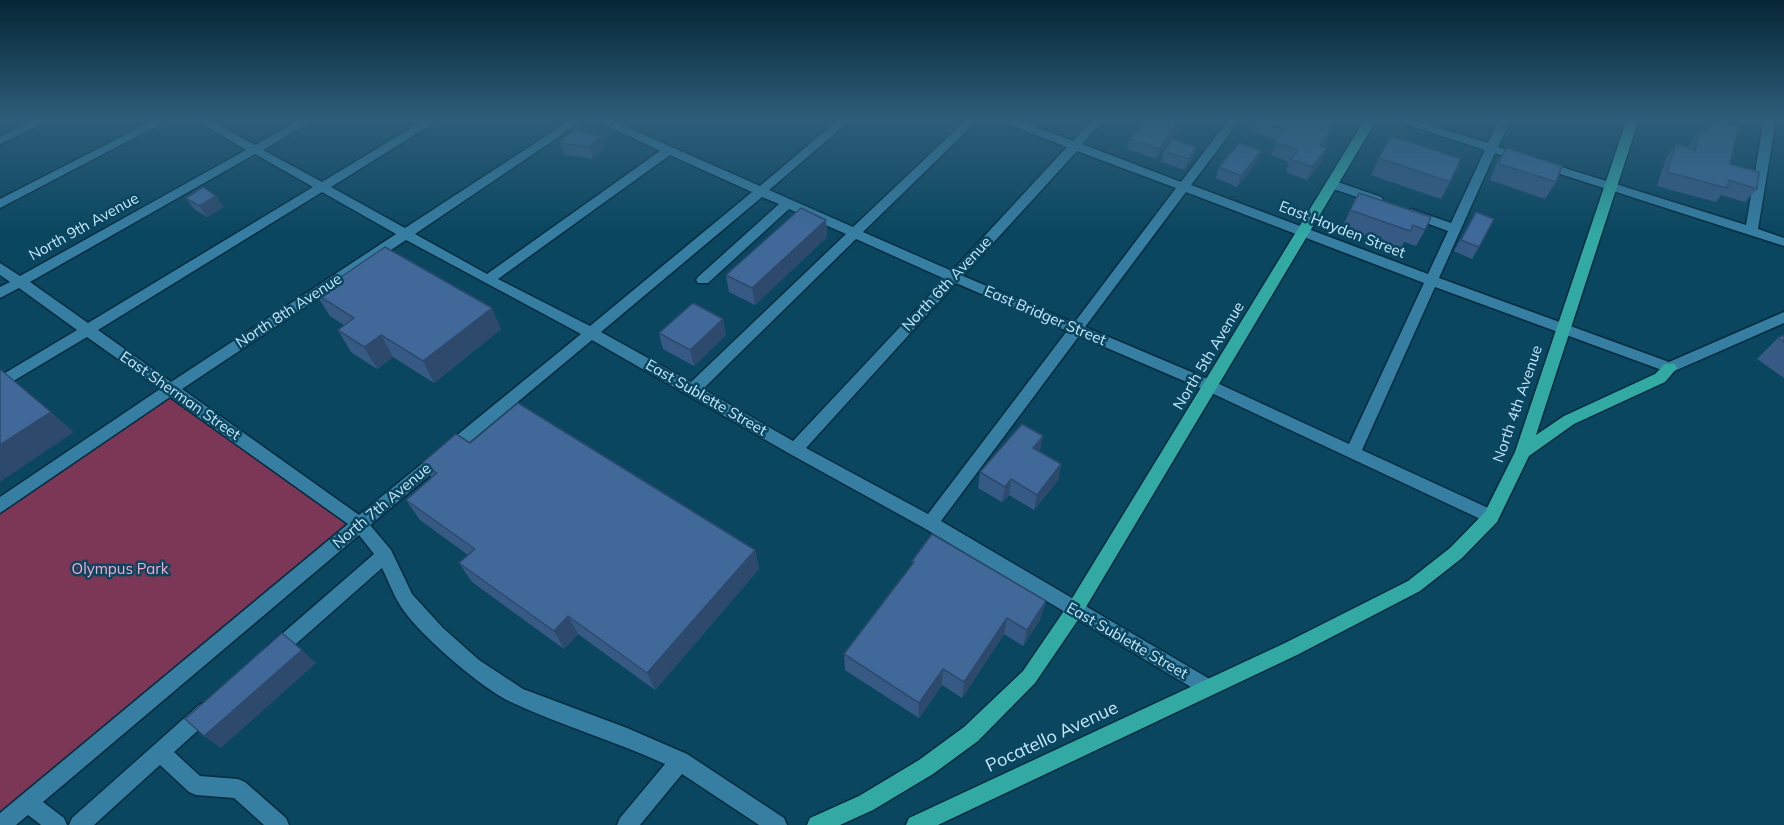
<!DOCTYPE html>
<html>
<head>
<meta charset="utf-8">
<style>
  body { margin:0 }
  canvas { display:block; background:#0a4660 }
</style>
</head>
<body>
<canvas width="1784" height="825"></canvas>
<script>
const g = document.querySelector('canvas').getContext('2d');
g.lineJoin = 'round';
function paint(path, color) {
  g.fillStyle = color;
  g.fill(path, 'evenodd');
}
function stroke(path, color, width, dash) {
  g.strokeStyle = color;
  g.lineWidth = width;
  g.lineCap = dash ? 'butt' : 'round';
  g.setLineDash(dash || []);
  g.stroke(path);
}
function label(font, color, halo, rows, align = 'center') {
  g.font = font + ' Mulish,sans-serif';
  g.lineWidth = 5;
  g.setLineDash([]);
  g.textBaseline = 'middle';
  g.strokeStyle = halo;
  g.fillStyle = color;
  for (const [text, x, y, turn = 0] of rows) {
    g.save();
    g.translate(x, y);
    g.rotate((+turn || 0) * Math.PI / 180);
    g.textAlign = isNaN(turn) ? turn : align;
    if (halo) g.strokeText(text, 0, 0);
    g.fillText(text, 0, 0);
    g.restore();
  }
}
paint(new Path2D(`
  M171,389L360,524L0,825V506Z`), '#7b3755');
const minor = new Path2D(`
  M36,119H51L0,144V137Z
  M156,119H170L0,208V199Z
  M194,119H208L255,145L301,119H315L263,150L322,182L426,119H440L331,187L405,228L572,119H585L415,234L487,274L660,151L593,119H608L760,186L839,119H852L769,190L853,227L967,119H979L863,232L952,271L1067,147L1000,121L998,119H1014L1073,141L1093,119H1105L1082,144L1181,182L1229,119H1241L1191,185L1428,274L1448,231L1407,216L1405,213L1411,209L1451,223L1485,150L1396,121L1394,119H1411L1488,143L1499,119H1511L1498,147L1746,225L1764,119H1776L1758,229L1784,238V246L1495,153L1439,278L1669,362L1784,312V323L1670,373L1435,287L1362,450L1497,512L1499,517L1497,522L1491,524L1205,390L1079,336L941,521L1213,681L1215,687L1213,693L1206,696L924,528L790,454L592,340L370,525L391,550L412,594L443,628L479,660L523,689L627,728L687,754L784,818L787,825H759L682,774L640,825H617L620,818L665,764C615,741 562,726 513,703C482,689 417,633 400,605C393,594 388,580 382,568L280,658L274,660L268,658L265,652L268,646L374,554L359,535L43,802L64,818L67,825H41L28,815L16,825H0V813L348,524L170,397L0,513V497L160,389L87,337L0,389V376L77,330L19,288L0,298V287L10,282L0,275V263L20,276L246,150ZM1077,151L1176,188L1074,323L963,276ZM255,154L313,187L88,323L30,282ZM670,155L752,192L590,326L498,279ZM322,192L396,234L171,382L98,330ZM1186,192L1424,283L1349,444L1215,382L1085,327ZM762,197L779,204L698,277L696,280L698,283H708L789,209L846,234L691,382L601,332ZM856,239L945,279L793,441L703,389ZM406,240L581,334L359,515L182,389ZM956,283L1067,331L928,514L806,448Z
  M1332,180L1381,197L1383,200L1377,204L1328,187V181Z
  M206,702L213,705L215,711L213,717L174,752L200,776L238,779L245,782L286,818L289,825H264L234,798L196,795L189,792L160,765L94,825H69L72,818L199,705Z`);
const major = new Path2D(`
  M1365,119H1377L1080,617L1035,683L978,741L933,774L873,810L840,825H807L810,818L859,796L919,760L964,727L1023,671L1068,605Z
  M1627,119H1639L1536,435L1564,416L1655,374L1665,364H1675L1677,368L1665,382L1574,424L1529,456L1497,522L1462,558L1420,591L1297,655L938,825H906L909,818L1285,643L1408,581L1450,548L1485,512L1515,452Z`);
stroke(minor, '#032b3d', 3);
stroke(major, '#032b3d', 3);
paint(minor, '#367ea2');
paint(major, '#32a9a3');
paint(new Path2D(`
  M1048,119H1064L1060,123Z
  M1147,119H1184L1183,125L1156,159L1127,149L1130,139Z
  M1256,119H1340L1332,130L1326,143L1324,147L1322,161L1307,180L1286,172L1289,162L1271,155L1277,140L1252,131Z
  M1540,119H1562L1558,125Z
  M1709,119H1713L1730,164L1757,189L1745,202L1721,195L1716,202L1657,186L1666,158L1676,144L1688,148L1690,142L1700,129H1701Z
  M560,143L604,148L593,159L564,154Z
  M1196,147L1192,159L1185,170L1161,162L1164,151Z
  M1506,148L1556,182L1545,199L1490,180L1496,165Z
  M1261,151L1257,162L1237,187L1216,178L1219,167Z
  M1379,158L1450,182L1441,199L1371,175Z
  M1359,193L1425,230L1416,246L1404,242L1401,248L1342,227Z
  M186,198L224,207L207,217L194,209Z
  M1476,212L1479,247L1472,259L1454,251Z
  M826,220L827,237L755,305L729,292L726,275Z
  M316,294L501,329L434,383L393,357L377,369L351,352L338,330L344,325L330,316Z
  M723,319L726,335L694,366L663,349L659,333Z
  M1784,335V378L1757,359L1778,338Z
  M470,443L755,550L759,569L655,690L578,634L564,649L472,582L459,563L468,555L420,520L406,500L432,478L422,463Z
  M1039,452L1061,464L1058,480L1034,510L1009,495L1002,502L978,488L980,472Z
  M912,561L1041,618L1023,646L1004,634L962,698L942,685L919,718L845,670L844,654L912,566Z`), '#375a84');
paint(new Path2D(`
  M1182,119H1184L1183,125L1156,159L1159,149Z
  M1336,119H1340L1323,142L1328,129Z
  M1332,130L1326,143L1315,159L1320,146Z
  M601,136L604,148L593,159L589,147Z
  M1196,147L1192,159L1185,170L1188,159Z
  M1327,148L1322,161L1307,180L1312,167Z
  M1261,151L1257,162L1237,187L1241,176Z
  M216,196L224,207L207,217L199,206Z
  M826,220L827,237L755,305L752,288Z
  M492,308L501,329L434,383L423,361Z
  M723,319L726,335L694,366L690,350Z
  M381,335L393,357L377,369L364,347Z
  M51,412L74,432L0,482V445Z
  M1043,436L1040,451L1033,448Z
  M1061,464L1058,480L1034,510L1037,495Z
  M1011,479L1009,495L1002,502L1005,487Z
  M755,550L759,569L655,690L647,673Z
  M1046,601L1041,618L1023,646L1027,630Z
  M568,616L578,634L564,649L554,631Z
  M1007,618L1004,634L962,698L964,682Z
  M302,650L316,663L221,748L204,736Z
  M943,669L942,685L919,718V703Z`), '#2d4a6c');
const building = new Path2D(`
  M1147,119H1182L1159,149L1130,139Z
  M1258,119H1336L1328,129L1332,130L1320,146L1327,148L1312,167L1290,159L1298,150L1275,142L1285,129Z
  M1709,119H1713L1738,126L1730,164L1759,172L1757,189L1729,180L1727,188L1667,172L1676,144L1695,150L1700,129L1707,131Z
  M574,129L601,136L589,147L560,143Z
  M1391,136L1461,159L1450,182L1379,158Z
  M1172,139L1196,147L1188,159L1164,151Z
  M1239,143L1261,151L1241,176L1219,167Z
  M1506,148L1562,166L1556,182L1499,164Z
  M203,187L216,196L199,206L186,198Z
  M1359,193L1431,217L1425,230L1413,225L1410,231L1350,210Z
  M801,208L826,220L752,288L726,275Z
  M1476,212L1494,219L1479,247L1461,240Z
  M385,247L492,308L423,361L381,335L364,347L338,330L354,318L316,294Z
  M693,303L723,319L690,350L659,333Z
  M1784,335V342L1778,338Z
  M1,370L51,412L0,445V371Z
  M518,403L755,550L647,673L568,616L554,631L459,563L475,549L406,500L437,473L422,463L456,434L470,443Z
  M1022,424L1043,436L1033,448L1061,464L1037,495L1011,479L1005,487L980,472Z
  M932,534L1046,601L1027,630L1007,618L964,682L943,669L919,703L844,654L914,562L912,561Z
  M282,633L302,650L204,736L185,719Z`);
paint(building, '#40699a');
stroke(building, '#2d4a6c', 1.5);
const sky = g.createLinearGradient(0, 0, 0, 234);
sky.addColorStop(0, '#062635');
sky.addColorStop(0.51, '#2d5d7a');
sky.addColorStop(1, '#2d5d7a00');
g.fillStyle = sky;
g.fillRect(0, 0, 1784, 234);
label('15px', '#c6e9fd', '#0a4660', [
  ["North 9th Avenue",84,227,-29],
  ["East Hayden Street",1342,230,21],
  ["North 6th Avenue",947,284,-47],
  ["North 8th Avenue",289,311,-33],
  ["East Bridger Street",1045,316,23],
  ["North 5th Avenue",1209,356,-59],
  ["East Sherman Street",180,396,35],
  ["East Sublette Street",706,398,30],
  ["North 4th Avenue",1518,404,-71],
  ["North 7th Avenue",382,506,-40],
  ["East Sublette Street",1127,641,30]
]);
label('15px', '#fca7ca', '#0a4660', [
  ["Olympus Park",120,569]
]);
label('18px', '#c6e9fd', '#0a4660', [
  ["Pocatello Avenue",1052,737,-25]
]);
</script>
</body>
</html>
